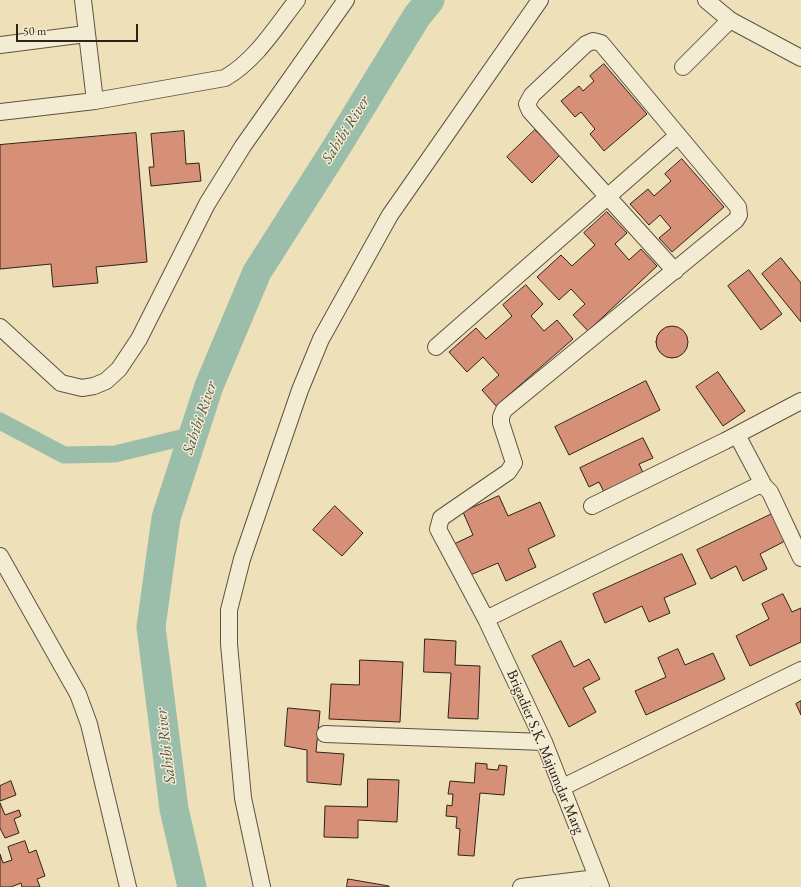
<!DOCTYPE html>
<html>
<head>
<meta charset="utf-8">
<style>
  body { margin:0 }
  #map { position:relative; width:801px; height:887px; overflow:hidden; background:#eee1ba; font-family:"EB Garamond",serif }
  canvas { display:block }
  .scale { position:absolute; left:16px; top:24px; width:122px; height:18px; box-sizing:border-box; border:2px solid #2e221b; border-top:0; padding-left:5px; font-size:12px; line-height:14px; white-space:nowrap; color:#2e221b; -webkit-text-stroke:3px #f4ecd2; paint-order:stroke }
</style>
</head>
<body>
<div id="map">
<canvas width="801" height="887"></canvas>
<div class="scale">50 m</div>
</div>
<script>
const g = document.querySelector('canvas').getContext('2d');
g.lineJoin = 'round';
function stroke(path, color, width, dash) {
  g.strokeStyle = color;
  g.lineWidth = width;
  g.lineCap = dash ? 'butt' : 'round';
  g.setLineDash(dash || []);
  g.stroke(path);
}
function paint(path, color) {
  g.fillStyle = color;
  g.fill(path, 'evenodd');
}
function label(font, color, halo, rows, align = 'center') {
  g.font = font + ' "EB Garamond",serif';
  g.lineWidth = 3;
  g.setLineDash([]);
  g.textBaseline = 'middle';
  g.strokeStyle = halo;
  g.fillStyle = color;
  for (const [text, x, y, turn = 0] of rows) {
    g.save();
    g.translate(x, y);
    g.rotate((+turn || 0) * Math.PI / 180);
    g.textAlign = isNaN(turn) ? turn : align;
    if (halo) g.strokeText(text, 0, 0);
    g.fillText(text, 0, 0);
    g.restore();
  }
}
stroke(new Path2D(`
  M0,421L64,455L115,454L193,435`), '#9bbeaa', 17);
stroke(new Path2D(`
  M192,887L174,809L151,627L166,518L209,386L257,272L336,148L417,16L430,0`), '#9bbeaa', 29);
const building = new Path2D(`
  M604,64L647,114L604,151L590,134L595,129L581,112L575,117L561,101L579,86L583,91L594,81L590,76Z
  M535,130L560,155L532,183L507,157Z
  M184,131L186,164L199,163L201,181L151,186L149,167H154L151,134Z
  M136,133L147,262L96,267L98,283L53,287L51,264L0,269V145Z
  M682,159L724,207L672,252L659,238L671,228L660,215L649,225L630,204L648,189L654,196L671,181L665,174Z
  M607,212L627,233L615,244L629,260L641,249L657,266L588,331L573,315L585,304L571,289L559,300L537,277L561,255L572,266L595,245L584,233Z
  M781,258L801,283V322L762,274Z
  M749,270L782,314L761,330L728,286Z
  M526,285L543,304L531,316L544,331L557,320L573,339L496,406L482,390L499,375L483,357L467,372L449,352L476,328L486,339L512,316L503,305Z
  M656 342a16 16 0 1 1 32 0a16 16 0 1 1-32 0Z
  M718,372L745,411L723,426L696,387Z
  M646,381L660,410L569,455L555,427Z
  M643,438L653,458L639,464L645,477L606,496L599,482L589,487L580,468Z
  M499,496L508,516L540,502L555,536L528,549L536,567L506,581L498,563L468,576L454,544L473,535L463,512Z
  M335,506L363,533L342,556L313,530Z
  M774,513L787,540L760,554L767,569L743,581L736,566L711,579L697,550Z
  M682,554L696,584L664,598L670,613L649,622L642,606L605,623L593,594Z
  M783,594L792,612L801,608V642L750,666L736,636L769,619L762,604Z
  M425,639L456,641L455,665L480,666L478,719L448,718L451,673L424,672Z
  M561,641L574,667L589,659L600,679L583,688L596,712L569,727L532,656Z
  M678,649L685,665L713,653L725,679L646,715L635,691L666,677L658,658Z
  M360,660L403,662L400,722L329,719L331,684L359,685Z
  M801,701V715L796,704Z
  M288,708L320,711L316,752L344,754L341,785L307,782V750L285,746Z
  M476,763L487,764V769L498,770L499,765L507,766L504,795L480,793L474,856L458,855L460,829L456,828L457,817L446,816L447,805L452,806L453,794H448L450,781L474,783Z
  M368,779L399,780L397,822L358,820V838L324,837L325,806L367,807Z
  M11,781L16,795L0,801V786Z
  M0,803L5,815L19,810L21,816L14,819L19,833L5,838L0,828Z
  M25,841L29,853L36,850L45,876L37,879L40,887H22L21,883L11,887H0V854L3,863L12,860L8,847Z
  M348,879L389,886V887H347Z`);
paint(building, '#d69077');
stroke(building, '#2e221b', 1);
const street = new Path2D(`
  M83,0L95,101
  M706,0L730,20L801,58
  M0,45L86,34
  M683,67L730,20
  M0,112L95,101L225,78C256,60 275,28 297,0
  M0,327L61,383L82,388L94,386L106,381L119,369L139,339L207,204L243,146L346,0
  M436,347L678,135
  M737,435L764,486
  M592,506L725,441L801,401
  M0,556L78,694L89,724L128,887
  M486,619L757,486H764L770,492L801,558
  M325,734L544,742
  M561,788L801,670
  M262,887L243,798L229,644V610L242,559L300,390L321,339L390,215L540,0
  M521,887L597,878
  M601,887L544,742L486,619L438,529L441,518L508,472L514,463L501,423V417L504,410L736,220L739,215L738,207L601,43L593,41L586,44L532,95L527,104L530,111L675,271`);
stroke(street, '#5e5243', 18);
stroke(street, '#f4ecd2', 16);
label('15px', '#2e221b', '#f4ecd2', [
  ["Brigadier S.K. Majumdar Marg",545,752,67]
]);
label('italic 16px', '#4f5146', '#f4ecd2', [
  ["Sahibi River",346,130,-58],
  ["Sahibi River",200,418,-71],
  ["Sahibi River",166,746,-97]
]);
</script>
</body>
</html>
